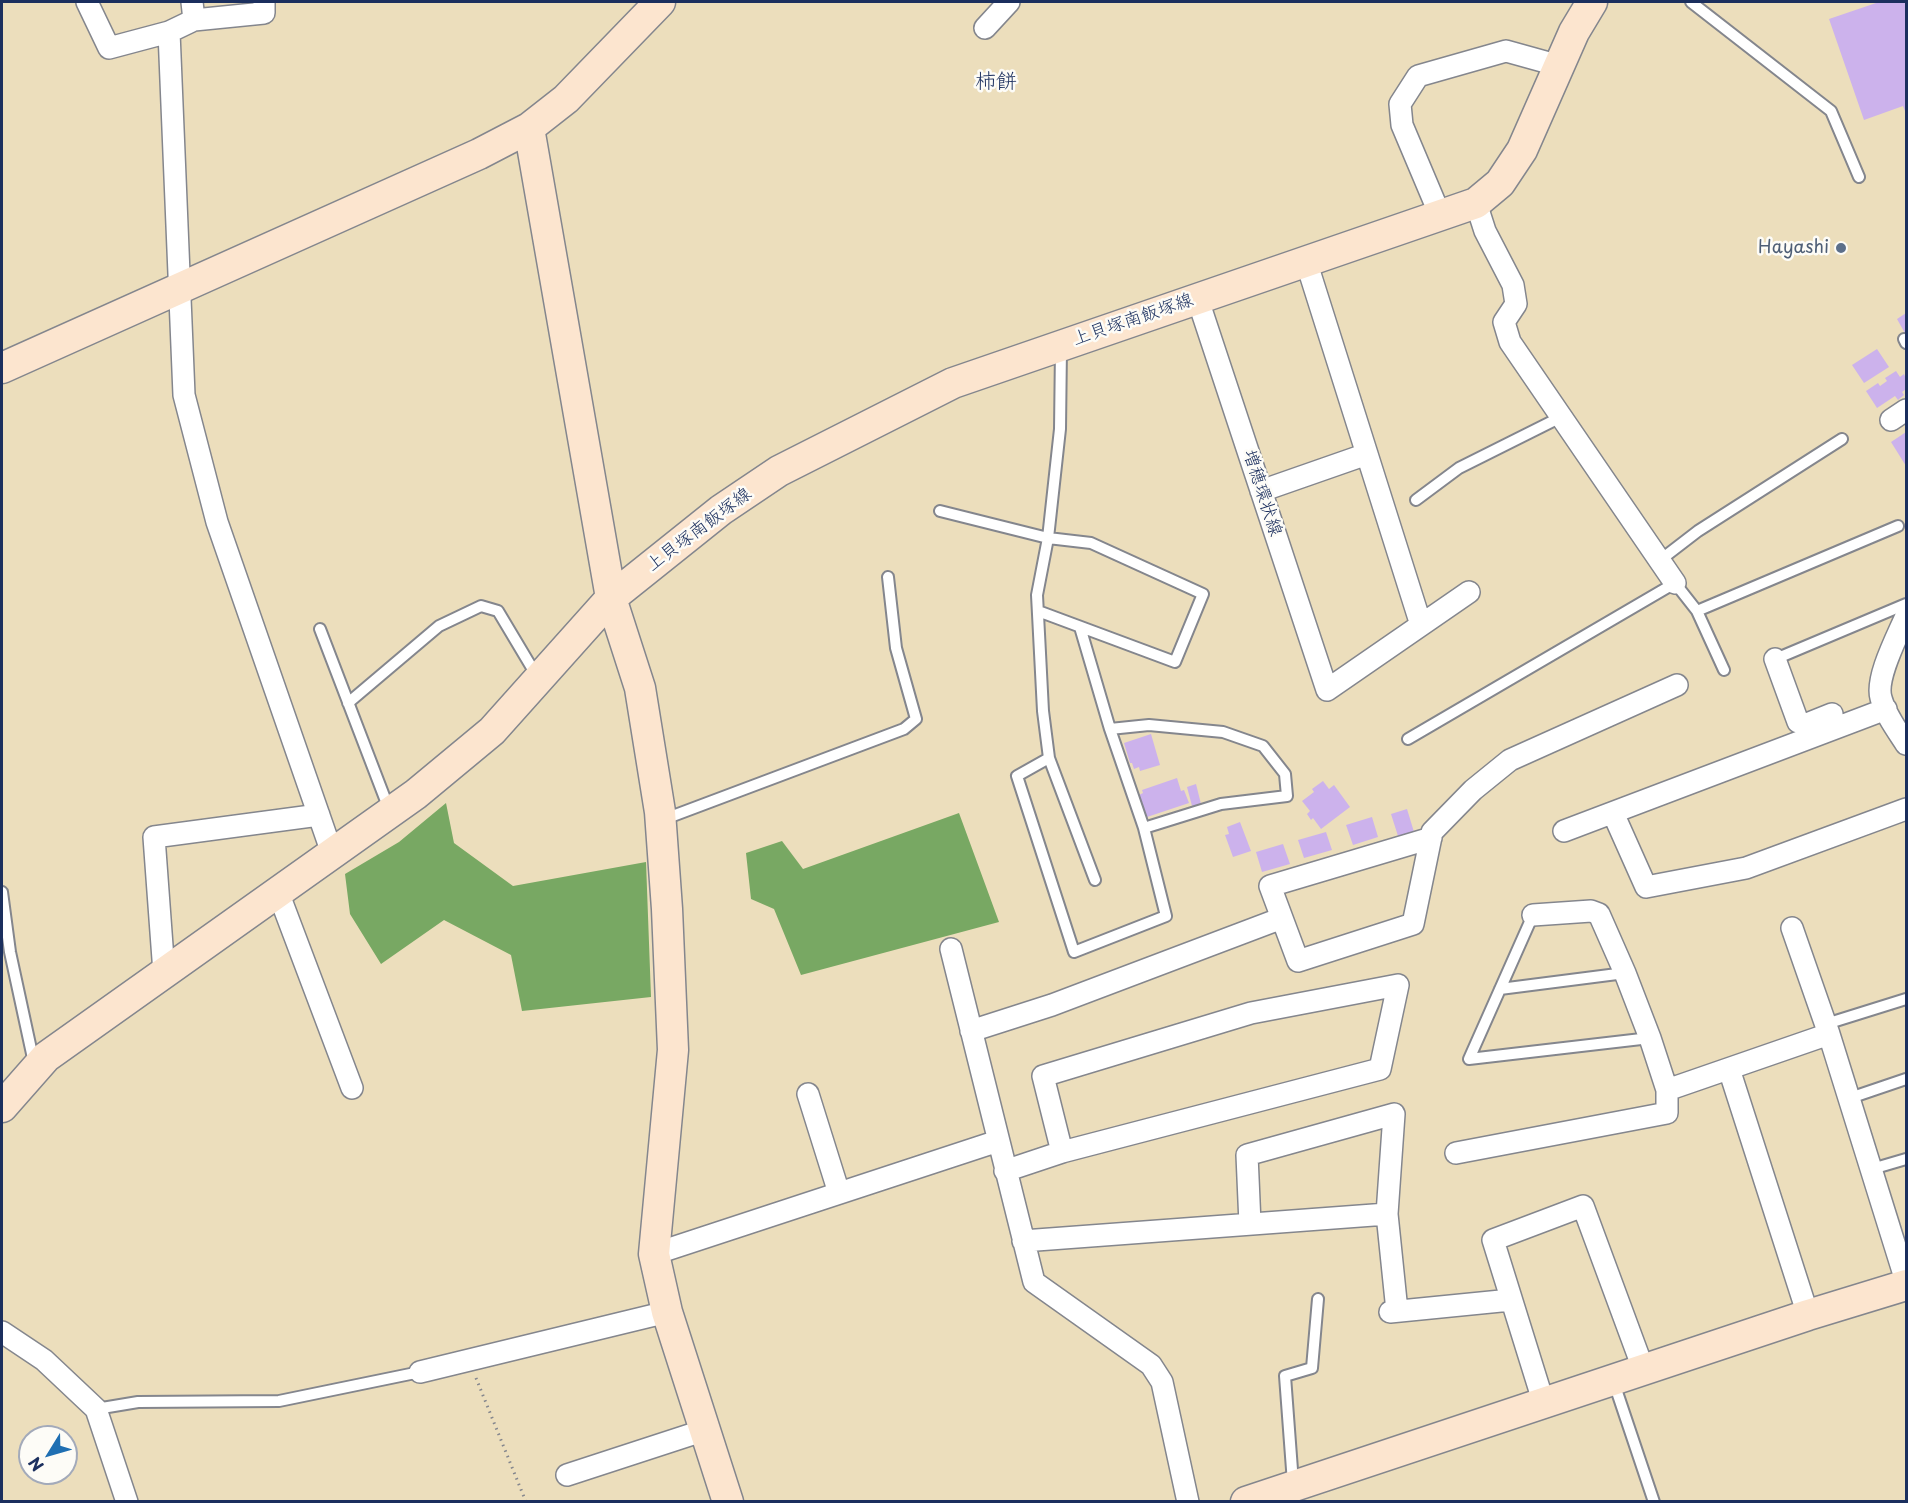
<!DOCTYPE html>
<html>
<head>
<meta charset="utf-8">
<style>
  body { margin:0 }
  #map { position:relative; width:1908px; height:1503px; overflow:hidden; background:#ecdebc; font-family:"Playpen Sans",sans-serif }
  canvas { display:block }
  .frame { position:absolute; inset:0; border:3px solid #1b2f5e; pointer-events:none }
  .north { position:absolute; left:18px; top:1425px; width:60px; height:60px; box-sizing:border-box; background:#fdfcf7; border:2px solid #a3aaba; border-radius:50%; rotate:233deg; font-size:16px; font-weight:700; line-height:24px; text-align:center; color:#1b2f5e }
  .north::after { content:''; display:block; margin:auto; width:21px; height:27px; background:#1f6fb2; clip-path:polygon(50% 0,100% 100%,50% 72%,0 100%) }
</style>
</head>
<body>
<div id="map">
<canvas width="1908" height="1503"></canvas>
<div class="frame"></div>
<div class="north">N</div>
</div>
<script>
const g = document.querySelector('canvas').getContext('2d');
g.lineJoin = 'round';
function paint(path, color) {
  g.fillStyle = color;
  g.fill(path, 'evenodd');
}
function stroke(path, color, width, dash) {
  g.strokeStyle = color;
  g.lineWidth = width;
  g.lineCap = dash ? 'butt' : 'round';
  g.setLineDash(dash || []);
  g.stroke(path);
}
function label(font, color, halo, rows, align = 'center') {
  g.font = font + ' "Playpen Sans","Klee One",sans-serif';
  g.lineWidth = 5;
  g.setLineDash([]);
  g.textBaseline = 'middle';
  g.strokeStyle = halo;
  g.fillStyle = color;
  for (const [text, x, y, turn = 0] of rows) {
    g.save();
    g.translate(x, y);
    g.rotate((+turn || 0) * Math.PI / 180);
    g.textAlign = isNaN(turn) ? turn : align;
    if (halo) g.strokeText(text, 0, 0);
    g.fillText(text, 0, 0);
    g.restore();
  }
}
paint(new Path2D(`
  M446,803L454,843L513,886L646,862L651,997L522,1011L511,955L444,920L381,964L350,914L345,874L399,842Z
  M959,813L999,922L801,975L774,909L751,899L746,853L782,841L803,869Z`), '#78a863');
paint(new Path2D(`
  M1879,2H1906V110L1905,111L1903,106L1864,120L1829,19Z
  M1906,313V335L1897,319Z
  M1877,349L1889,367L1864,383L1852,365Z
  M1896,371L1900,377L1904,374L1906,379V389L1902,392L1904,395L1898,400L1895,396L1877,408L1866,391L1878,383L1880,386L1887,381L1885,378Z
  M1906,432V466L1891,442Z
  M1151,734L1160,765L1140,771L1139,767L1134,769L1132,763H1130L1124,743Z
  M1177,778L1181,791L1184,790L1189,803L1147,817L1139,795L1143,793L1142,790Z
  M1323,781L1329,789L1334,785L1350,807L1321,829L1313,818L1311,820L1307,814L1310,811L1302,801L1314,792L1312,789Z
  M1196,784L1201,804L1192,806L1187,787Z
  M1407,809L1414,832L1398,836L1391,814Z
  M1372,817L1378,837L1353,845L1346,825Z
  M1240,822L1251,851L1233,857L1225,835L1229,834L1227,827Z
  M1326,832L1332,850L1304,858L1298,840Z
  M1283,844L1290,864L1262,872L1256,852Z`), '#ccb2ec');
const lane = new Path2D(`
  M1691,2L1831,111L1859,177
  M1904,339L1906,343
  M1061,348L1060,429L1048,538L1037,595L1043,711L1049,758L1095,880
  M1416,500L1459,468L1561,417
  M940,511L1048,538L1091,543L1203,594L1175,662L1038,611
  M1659,561L1698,531L1842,439
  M1697,611L1898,526
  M320,629L389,809
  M1773,660L1906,604
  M348,703L439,626L481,606L498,611L538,678
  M1110,729L1149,725L1223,732L1263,746L1285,774L1287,796L1221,804L1144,828
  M1408,739L1675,583L1697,611L1724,670
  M1049,758L1017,776L1074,952L1166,916L1144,828L1110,729L1080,627
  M662,820L904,729L916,719L896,648L888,577
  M2,892L10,952L34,1063
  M1500,989L1625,973
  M1826,1024L1906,999
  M1469,1059L1650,1038
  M1469,1059L1533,915
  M1850,1098L1906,1079
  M1872,1169L1906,1159
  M1614,1383L1654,1502
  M96,1409L138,1402L279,1401L420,1372
  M1293,1483L1285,1376L1312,1368L1318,1299`);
const street = new Path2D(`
  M87,2L109,48L169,32L194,20L264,13V2
  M192,2L194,20
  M985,28L1009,2
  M169,32L184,395L217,522L332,853
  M1476,203L1485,231L1513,285L1516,304L1504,322L1510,342L1675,583
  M1440,215L1402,125L1400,104L1418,76L1506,51L1560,66
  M1306,261L1421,625
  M1197,297L1327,690L1469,592
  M1891,420L1906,410
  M1261,491L1367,454
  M1906,616C1898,635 1875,678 1881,698C1885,714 1897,730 1906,744
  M1775,659L1798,722L1807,724L1832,714
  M1613,813L1646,887L1746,868L1906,809
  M1564,831L1886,709
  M1431,838L1270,886L1298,961L1413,924L1432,832L1473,790L1510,760L1677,685
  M278,892L352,1088
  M1792,928L1829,1034L1906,1281
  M951,949L1034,1282L1151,1365L1162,1382L1188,1502
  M164,973L154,837L319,815
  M971,1031L1052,1005L1282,918
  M1729,1069L1808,1315
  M1667,1090L1829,1034
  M808,1094L839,1193
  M1456,1153L1667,1113V1090L1650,1038L1625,973L1599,914L1591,911L1533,915
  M1005,1171L1062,1152L1380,1069L1398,985L1251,1013L1043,1076L1062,1152
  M1250,1224L1247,1155L1394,1114L1387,1214L1397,1311
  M1023,1241L1387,1214
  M654,1254L998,1141
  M1390,1312L1511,1300
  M2,1332L44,1360L96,1409L127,1502
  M420,1372L667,1312
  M1544,1404L1493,1240L1583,1206L1644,1371
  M567,1475L705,1430`);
const secondary = new Path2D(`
  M529,128L611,598L640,688L660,812L667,909L673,1050L654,1254L667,1312L728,1502
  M2,368L479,154L529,128L566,99L660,2
  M2,1107L46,1057L416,794L492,731L611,598L721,510L779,471L953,383L1476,203L1500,183L1522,150L1574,32L1592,2
  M1246,1502L1808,1315L1906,1285`);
stroke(lane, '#84868d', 14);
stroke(street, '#84868d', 24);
stroke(secondary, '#84868d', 33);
stroke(new Path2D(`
  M476,1378L526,1502`), '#84868d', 3, [1.5, 4.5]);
stroke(lane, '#fff', 10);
stroke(street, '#fff', 21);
stroke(secondary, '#fce5cf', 30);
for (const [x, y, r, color] of [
  [1841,248,6,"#5c6f8a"]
]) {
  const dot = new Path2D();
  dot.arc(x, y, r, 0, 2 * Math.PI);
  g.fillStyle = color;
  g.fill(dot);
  stroke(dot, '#fdfcf7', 2);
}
label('18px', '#4e5e75', '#fdfcf7', [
  ["Hayashi",1829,248]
], 'right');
label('18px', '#1b2f5e', '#fdfcf7', [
  ["上貝塚南飯塚線",1133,320,-19],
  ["増穂環状線",1262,493,72],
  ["上貝塚南飯塚線",699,530,-37]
]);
label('21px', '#1b2f5e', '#fdfcf7', [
  ["柿餅",996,82]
]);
</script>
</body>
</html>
